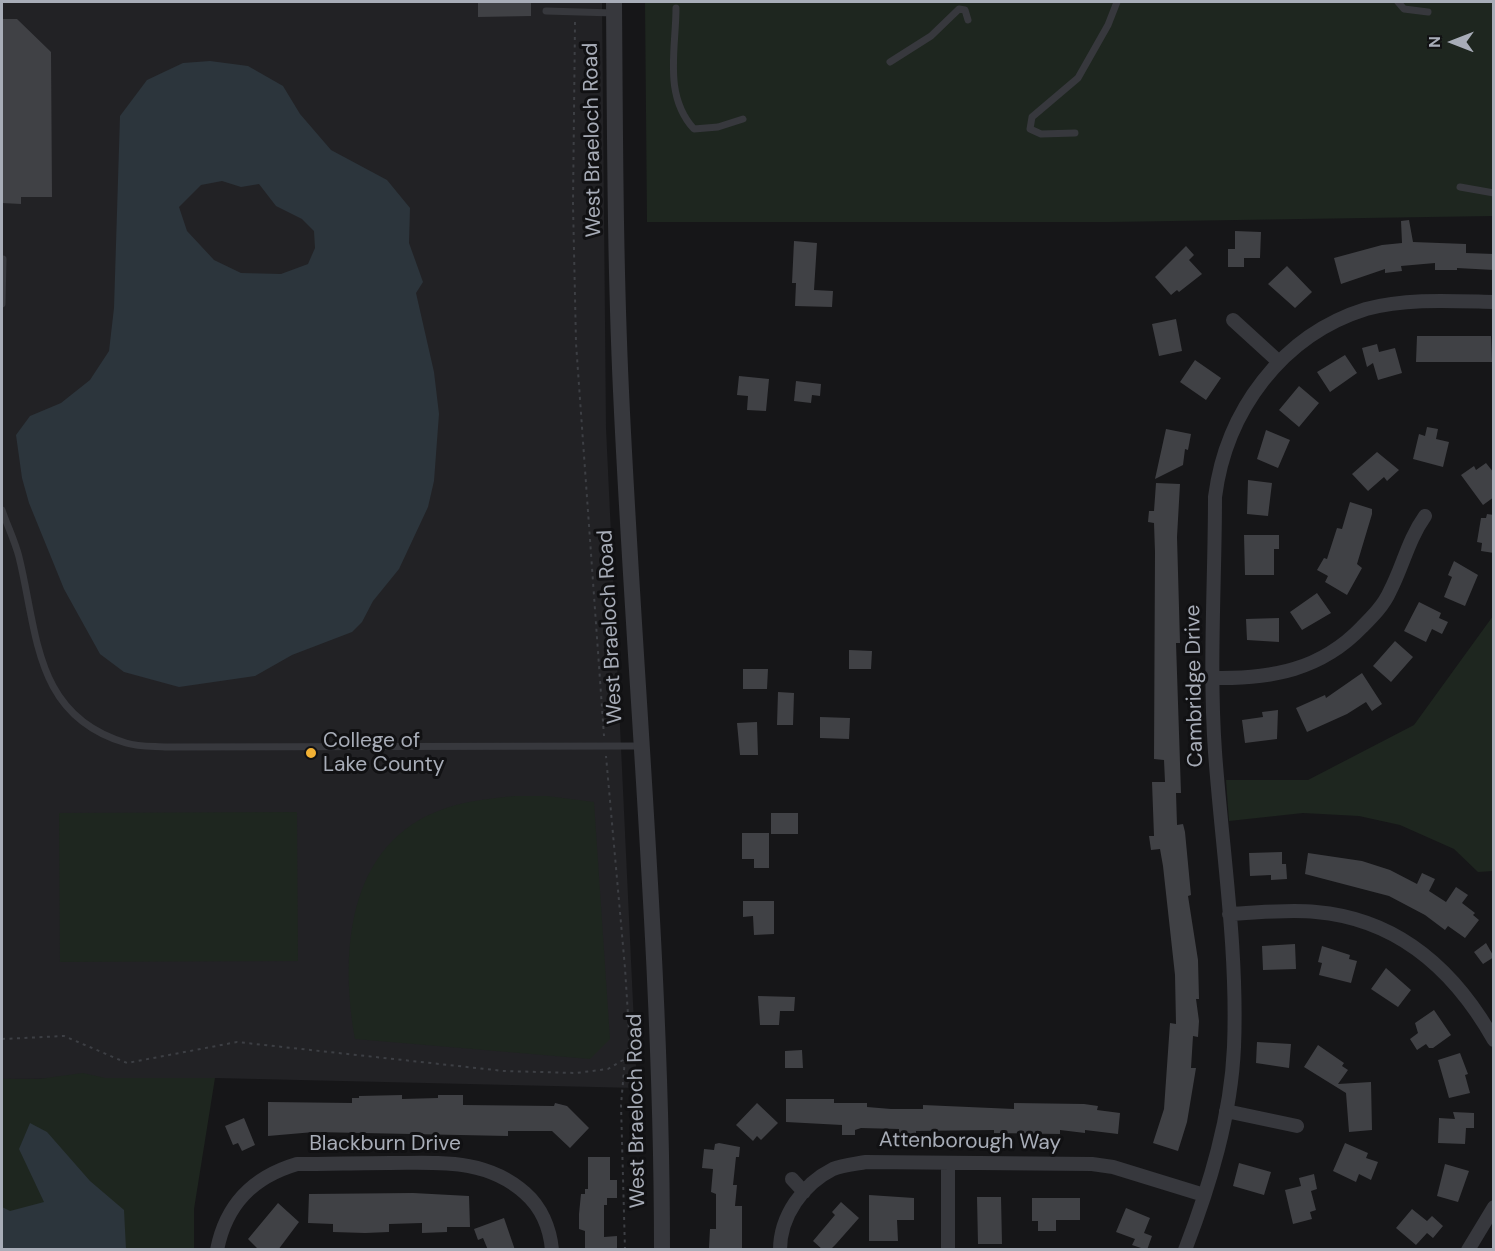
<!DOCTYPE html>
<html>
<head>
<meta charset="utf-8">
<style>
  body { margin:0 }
  #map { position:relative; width:1495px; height:1251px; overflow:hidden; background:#161618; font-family:"DM Sans",sans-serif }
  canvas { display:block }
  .frame { position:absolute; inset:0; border:3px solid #a8adb8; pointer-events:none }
  .north { position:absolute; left:1423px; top:12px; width:60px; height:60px; -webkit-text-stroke:4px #111113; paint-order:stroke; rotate:270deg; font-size:16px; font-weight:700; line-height:24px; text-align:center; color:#a8adb8 }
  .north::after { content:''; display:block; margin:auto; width:21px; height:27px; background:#a8adb8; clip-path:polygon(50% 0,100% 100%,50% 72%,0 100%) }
</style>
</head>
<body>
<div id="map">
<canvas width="1495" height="1251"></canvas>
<div class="frame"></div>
<div class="north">N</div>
</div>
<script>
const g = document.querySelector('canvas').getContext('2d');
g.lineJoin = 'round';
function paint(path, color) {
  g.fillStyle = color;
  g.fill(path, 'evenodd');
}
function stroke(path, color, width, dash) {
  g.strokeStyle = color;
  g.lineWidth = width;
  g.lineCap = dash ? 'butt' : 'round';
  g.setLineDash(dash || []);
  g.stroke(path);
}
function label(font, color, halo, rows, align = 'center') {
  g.font = font + ' "DM Sans",sans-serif';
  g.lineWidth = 6;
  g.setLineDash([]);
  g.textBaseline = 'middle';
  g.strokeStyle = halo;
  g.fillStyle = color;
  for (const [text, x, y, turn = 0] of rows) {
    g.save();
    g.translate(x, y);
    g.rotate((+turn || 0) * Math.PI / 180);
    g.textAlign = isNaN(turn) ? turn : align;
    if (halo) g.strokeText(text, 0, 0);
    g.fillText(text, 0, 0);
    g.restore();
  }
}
paint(new Path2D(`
  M2,2H602L606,428L637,1088L215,1078L2,1079Z`), '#222225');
paint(new Path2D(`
  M645,2H1493V216L1110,222H647Z
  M1493,616V871L1478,872L1454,849L1400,825L1359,816L1303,813L1229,821L1226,780H1308L1414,725Z
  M515,796H547L594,802L610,1039L590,1059L355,1039C339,947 348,834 456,805C475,800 495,798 515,796Z
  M297,812L298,961L60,962L59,813Z
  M83,1073L105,1078H215L194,1209V1249H2V1079H39Z`), '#1e261f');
paint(new Path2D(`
  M210,61L248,66L283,86L300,114L331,150L387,180L410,208L409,243L423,282L416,293L434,372L439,414L434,481L428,507L399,569L373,601L362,622L352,632L292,655L255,676L179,687L124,672L100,654L64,589L29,503L22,478L16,435L30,416L61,403L90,380L109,351L114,308L120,116L147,80L183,63ZM222,181L241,187L259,184L276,206L302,219L314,231L315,248L308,264L281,274L241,273L214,260L187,231L179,207L201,185Z
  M30,1123L47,1132L90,1181L124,1210L126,1249H2V1207L10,1211L44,1202L19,1149Z`), '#2c353c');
paint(new Path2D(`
  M478,2H531V16L478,17Z
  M2,19H17L51,52L52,197H21V204L2,203Z
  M1409,220L1413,242L1466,244V253L1494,254V270L1457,268V270H1435V263L1401,266L1402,271L1385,273V269L1341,284L1334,258L1382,245L1402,243L1401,221Z
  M1235,231L1261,232L1260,258H1244V267H1228V249H1235Z
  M794,241L817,243L814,290L833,291L832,307L795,306L796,283H792Z
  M1186,246L1194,255L1189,260L1202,274L1179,292L1177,290L1171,295L1155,277Z
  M1287,266L1312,292L1295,308L1268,284Z
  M1176,319L1182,351L1159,356L1152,324Z
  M1417,336H1491L1492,362H1416Z
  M1377,344L1379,352L1395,348L1402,373L1378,380L1373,363L1367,367L1362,348Z
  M1345,355L1357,373L1330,392L1317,372Z
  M1195,360L1221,378L1206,400L1180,382Z
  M739,376L769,379L766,411L747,410L748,396L737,395Z
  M796,381L821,384L820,396L812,395L811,403L794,401Z
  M1299,386L1319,403L1299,427L1279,410Z
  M1427,427L1438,429L1436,439L1449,442L1443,467L1413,459L1419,434L1425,436Z
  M1166,429L1191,434L1188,450L1185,449L1183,465L1155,479Z
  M1266,430L1290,440L1278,468L1257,459Z
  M1377,452L1399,470L1387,481L1384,477L1368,491L1352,474Z
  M1486,463L1494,473V497L1483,505L1461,475L1474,466L1476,470Z
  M1248,480L1272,483L1268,516L1247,514Z
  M1156,483L1180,484L1177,537L1180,643H1176L1181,793H1176L1177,825L1183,824L1185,832L1191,895L1188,896L1198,960L1199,999H1196L1199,1021L1198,1037L1193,1036L1191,1068H1196L1187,1122L1178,1151L1153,1143L1164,1109L1170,1023L1176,1024L1175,975L1163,866L1160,849L1151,850L1149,836H1154L1152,782H1165L1164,760L1154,759L1155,552L1154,523L1148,522L1149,511H1154Z
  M1350,502L1372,509V514L1357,564L1362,568L1347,595L1325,582L1328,576L1317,570L1324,558L1327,559L1337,528L1342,529Z
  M1487,514L1494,515V553L1481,551L1482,543L1477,542L1481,518H1486Z
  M1244,535H1279V549H1274V575H1245Z
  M1454,561L1478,575L1465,606L1444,597L1452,577L1448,575Z
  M1317,593L1331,613L1302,630L1290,612Z
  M1419,602L1441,613L1439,618L1448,622L1442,634L1432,629L1426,642L1404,631Z
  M1279,618V642L1247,640L1246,619Z
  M1395,641L1413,657L1391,682L1373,666Z
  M849,650L872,651L871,669H849Z
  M743,669H768L767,689H743Z
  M1362,673L1382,704L1372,711L1366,702L1347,714L1307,732L1296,708L1325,695L1326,698Z
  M778,692L794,693L793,725H777Z
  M1278,710L1277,739L1245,743L1242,720L1263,717L1262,712Z
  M820,717L850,718L849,739L820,738Z
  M757,722L758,755H740L737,723Z
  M771,813H798V834H771Z
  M742,833H769V868H754V859H742Z
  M1282,852V864H1286L1287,879L1271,880V875L1250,876L1249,853Z
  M1308,853L1362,861L1390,870L1417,884L1422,873L1435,879L1429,891L1446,902L1456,887L1468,895L1462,903L1475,913L1473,915L1479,920L1465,938L1448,926L1445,930L1425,915L1389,896L1305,874Z
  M743,901H774V934L754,935L753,916L743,917Z
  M1486,943L1494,957L1483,964L1474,952Z
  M1295,944L1296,969L1263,970L1262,946Z
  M1322,946L1350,955L1349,959L1357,961L1351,983L1319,975L1322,963L1318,962Z
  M1386,968L1411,990L1398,1007L1371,989Z
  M758,996L795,997L794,1011H780L779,1025H760Z
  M1434,1010L1451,1035L1433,1048H1429L1426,1044L1417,1050L1410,1039L1418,1033L1415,1023Z
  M1257,1042L1291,1044L1289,1068L1256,1063Z
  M1318,1045L1344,1063L1342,1066L1348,1070L1338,1084L1371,1082L1372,1130L1349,1132L1346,1093L1304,1067Z
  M802,1050L803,1068H785V1051Z
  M1460,1053L1468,1074L1465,1075L1470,1093L1449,1098L1438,1060Z
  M402,1095V1099L438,1098V1095H463V1105L554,1106L555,1103L567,1106L589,1128L570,1148L552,1131H508V1136L314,1132L268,1136V1102L352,1103V1098H359V1096Z
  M786,1099H834V1103H867V1107L891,1109H923V1105L1014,1109V1103L1084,1104L1098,1106L1097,1110L1120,1113L1118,1134L1085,1130V1133L1060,1130V1134L994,1133V1130L916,1131V1134H899V1129L861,1128L855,1130V1135H842V1125L786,1122Z
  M757,1103L778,1123L761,1140L757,1136L753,1141L736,1125Z
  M1453,1112L1474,1113V1128H1466L1465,1144L1438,1143L1439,1118L1455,1119Z
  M244,1118L255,1145L242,1151L238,1143L233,1145L225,1126Z
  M719,1143L740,1147L739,1157H736L733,1185H737L735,1206H742V1250L709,1248L710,1229H716V1194L711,1192L713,1169L702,1168L704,1149L714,1150L715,1144Z
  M1345,1143L1368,1153L1366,1158L1378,1162L1371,1180L1359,1174L1356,1182L1333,1171Z
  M588,1157H610V1180H617V1198H607V1205H604V1237L617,1236V1250H585V1231L579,1229V1214L581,1194H585V1189H588Z
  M1239,1163L1271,1172L1264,1195L1233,1186Z
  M1445,1164L1469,1171L1458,1202L1437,1196Z
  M1314,1174L1317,1189L1311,1191L1316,1210L1310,1212L1312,1219L1293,1224L1285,1190L1301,1186L1299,1178Z
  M413,1193L469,1196L470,1227H447V1232L422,1233V1223L389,1224V1232L365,1233L333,1232V1224L308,1223L309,1194Z
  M869,1195L914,1198V1220H897L898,1241H869Z
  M977,1197H1001L1002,1244H978Z
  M1032,1198H1080V1220H1056V1231H1038V1221H1032Z
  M841,1202L859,1218L836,1244L830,1250H823L813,1241L835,1215L832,1212Z
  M278,1203L299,1222L278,1250H259L248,1239Z
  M1126,1208L1150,1218L1144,1233L1152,1236L1147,1250L1132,1245L1135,1239L1116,1232Z
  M1412,1209L1427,1221L1432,1216L1443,1226L1433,1238L1427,1233L1416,1245L1396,1228Z
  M504,1218L515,1250H488L483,1238L478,1240L474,1229Z`), '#404145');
stroke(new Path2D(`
  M575,22L573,204L576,343L604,736
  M2,1039L64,1036L127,1063L237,1042L504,1071L576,1073L608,1069L623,1060L630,1046L625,968L606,756
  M625,1250L621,1105L625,1059`), '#3d3f44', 2, [3, 4.5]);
stroke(new Path2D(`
  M1398,2L1404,9L1428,12
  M676,8C676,49 663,95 694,129L718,127L743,119
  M546,11L614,13
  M890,62L931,36L959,9L965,10L968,20
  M1075,133L1041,134L1030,129L1032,117L1078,78L1108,25L1117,2
  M1460,187L1494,193
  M2,304L3,259
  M2,510C7,525 15,541 19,557C38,634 34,716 126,743C139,747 154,746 167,747L640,746`), '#37383d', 7);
stroke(new Path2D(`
  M1233,320L1279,362
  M1214,678C1271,679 1321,670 1362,627C1372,617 1384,605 1390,591C1403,566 1408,540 1425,516
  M1229,914C1257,913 1287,909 1316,912C1398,919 1455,971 1494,1040
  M1226,1111L1297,1126
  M792,1179L804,1192
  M217,1250C226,1204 253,1177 297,1164C328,1164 359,1163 390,1163C439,1163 486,1158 525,1193C541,1207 550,1228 552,1250
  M780,1250C780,1216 803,1184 833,1169C842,1165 855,1164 866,1162L1092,1164L1113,1167L1204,1195
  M948,1250V1163
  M1185,1250C1210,1185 1231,1116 1234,1047C1238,949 1222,849 1215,752C1209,667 1215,581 1215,497C1226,411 1282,335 1366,309C1407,298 1452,301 1494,302
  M1468,1250L1494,1207`), '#37383d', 14);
stroke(new Path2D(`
  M614,2C615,131 615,261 621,391C634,677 662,963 662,1250`), '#37383d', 16);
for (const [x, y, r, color] of [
  [311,753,6,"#f2b134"]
]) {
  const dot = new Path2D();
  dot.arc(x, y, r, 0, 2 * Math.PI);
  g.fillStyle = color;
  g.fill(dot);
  stroke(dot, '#111113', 2);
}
label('21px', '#a8adb8', '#111113', [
  ["West Braeloch Road",593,140,-91],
  ["West Braeloch Road",611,627,-93],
  ["Cambridge Drive",1195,686,-91],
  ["West Braeloch Road",637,1111,-91],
  ["Attenborough Way",970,1142,1],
  ["Blackburn Drive",385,1144]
]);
label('21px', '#a8adb8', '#111113', [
  ["College of",323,741],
  ["Lake County",323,765]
], 'left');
</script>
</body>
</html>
